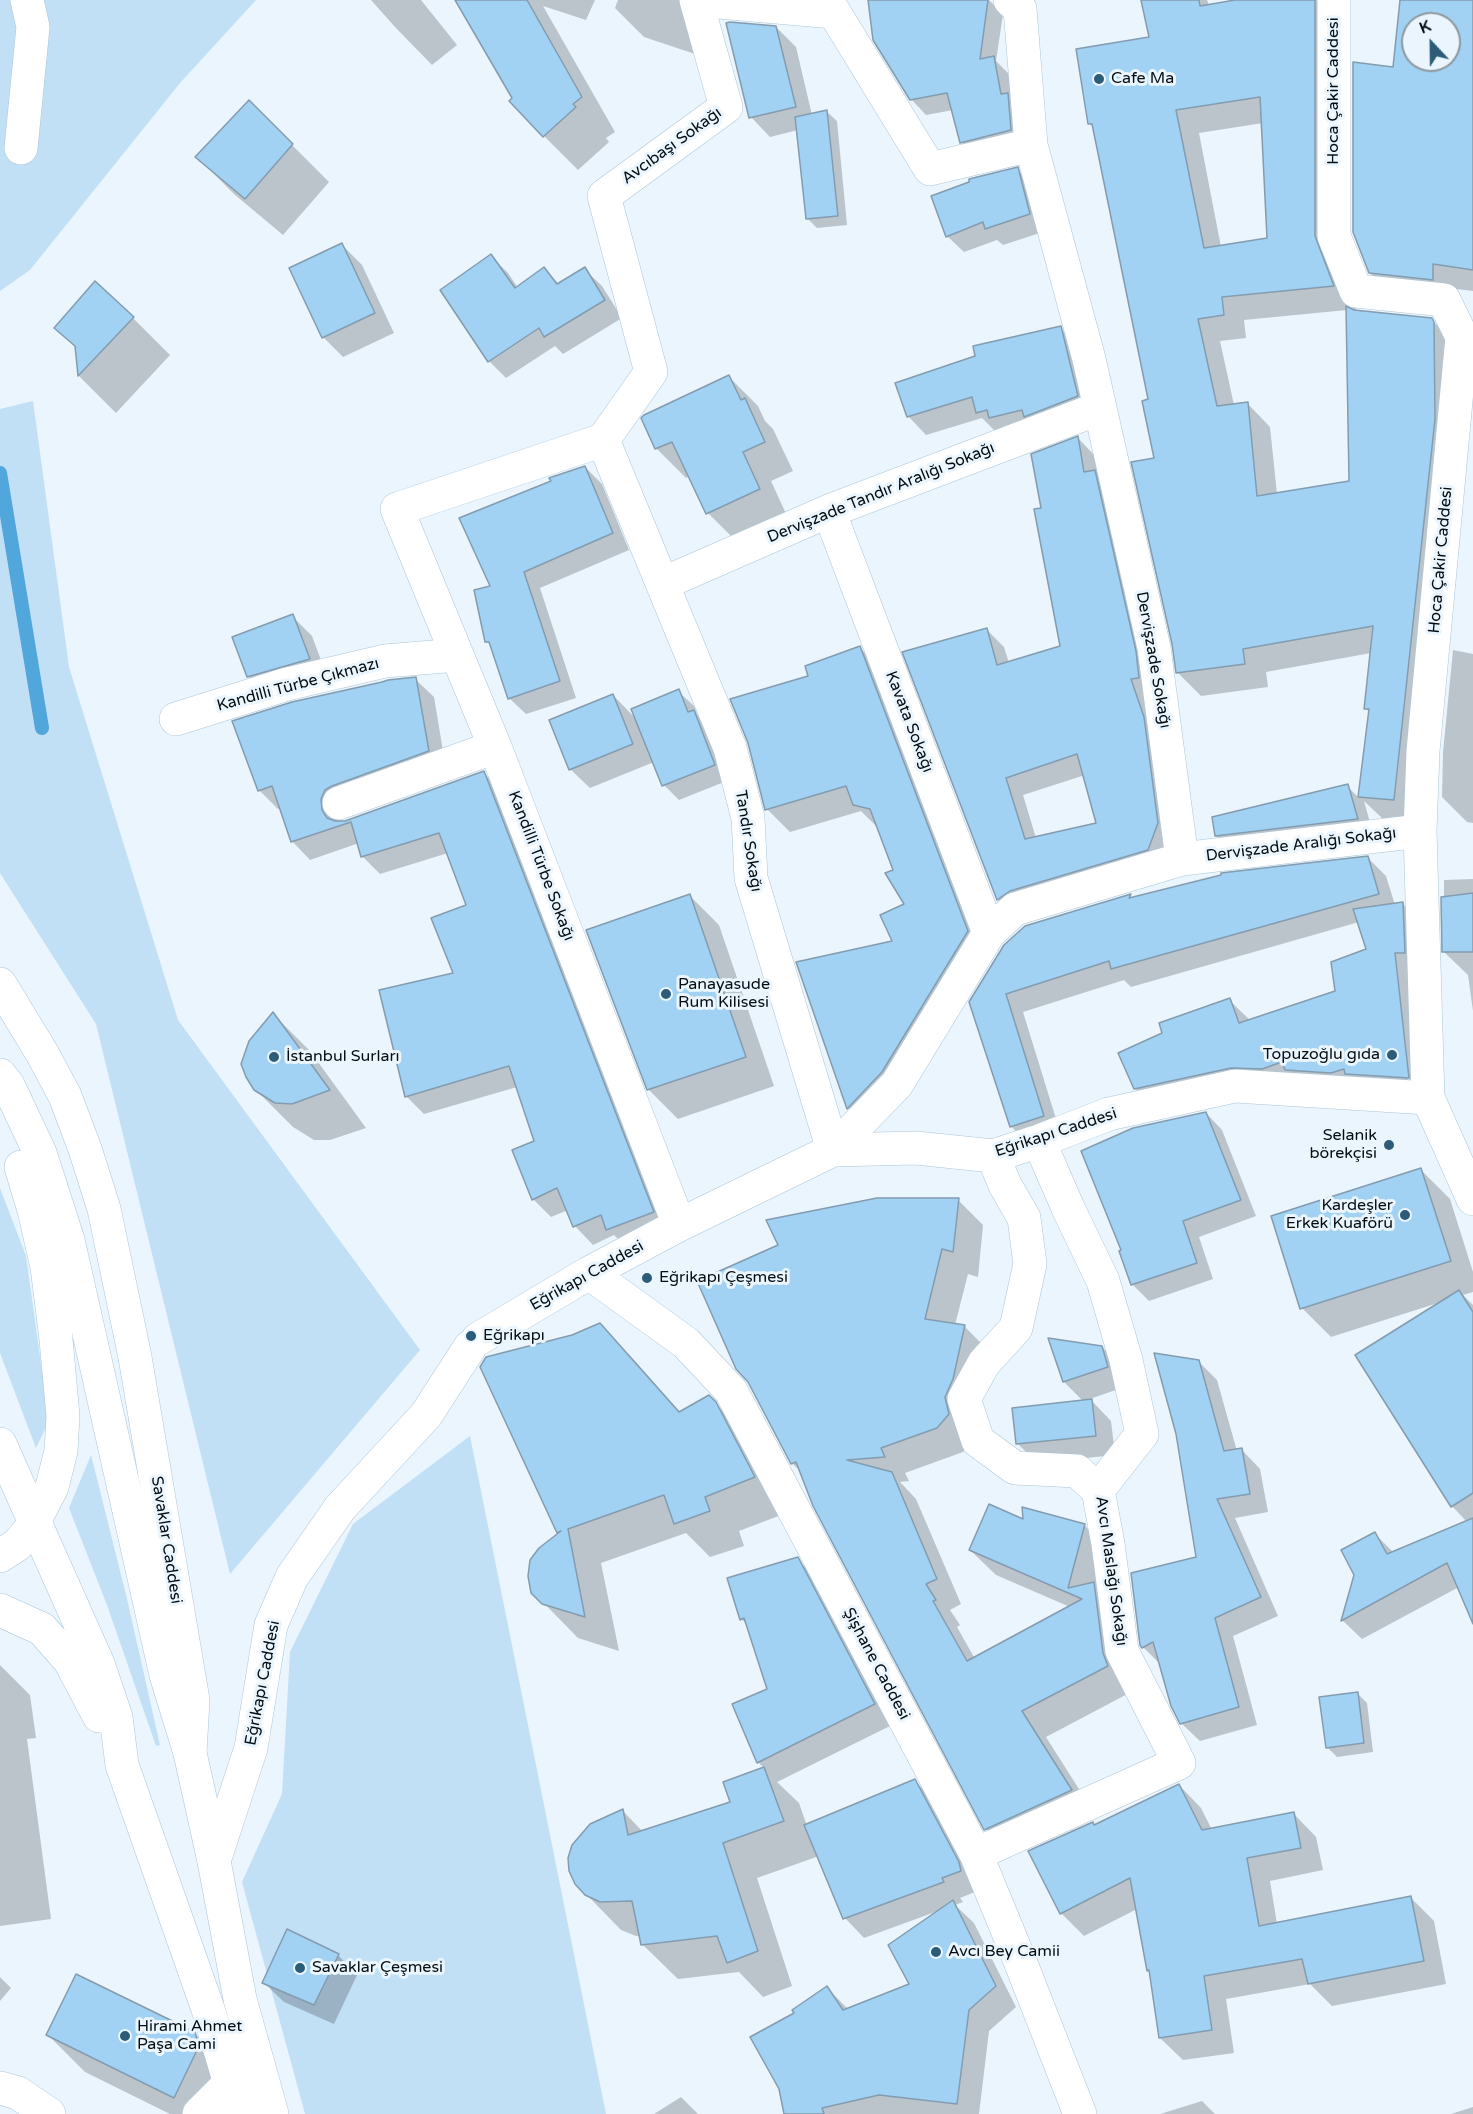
<!DOCTYPE html>
<html>
<head>
<meta charset="utf-8">
<style>
  body { margin:0 }
  #map { position:relative; width:1473px; height:2114px; overflow:hidden; background:#eaf5fd; font-family:"Varela Round",sans-serif }
  canvas { display:block }
  .north { position:absolute; left:1401px; top:12px; width:60px; height:60px; box-sizing:border-box; background:#eaf5fd; border:2px solid #8e989f; border-radius:50%; rotate:338deg; font-size:16px; font-weight:700; line-height:24px; text-align:center; color:#050d13 }
  .north::after { content:''; display:block; margin:auto; width:21px; height:27px; background:#2d5c7a; clip-path:polygon(50% 0,100% 100%,50% 72%,0 100%) }
</style>
</head>
<body>
<div id="map">
<canvas width="1473" height="2114"></canvas>
<div class="north">K</div>
</div>
<script>
const c = document.querySelector('canvas').getContext('2d');
c.lineJoin = 'round';
function paint(path, color) { c.fillStyle = color; c.fill(path, 'evenodd'); }
const poly = rows => new Path2D(rows.map(r => 'M' + r).join(''));
function strokePath(path, color, width, dash) { c.strokeStyle = color; c.lineWidth = width; c.lineCap = dash ? 'butt' : 'round'; c.setLineDash(dash || []); c.stroke(path); }
function label(font, color, halo, rows, align = 'center') {
  c.font = font + ' "Varela Round",sans-serif'; c.lineWidth = 6; c.setLineDash([]); c.textBaseline = 'middle'; c.strokeStyle = halo; c.fillStyle = color; for (const [text, x, y, turn = 0] of rows) {
    c.save(); c.translate(x, y); c.rotate((+turn || 0) * Math.PI / 180); c.textAlign = isNaN(turn) ? turn : align; if (halo) c.strokeText(text, 0, 0); c.fillText(text, 0, 0); c.restore();
  }
}
const green = poly([
  [0,0,256,0,180,83,30,270,0,291],
  [33,401,69,667,178,1020,420,1350,230,1574,96,1024,0,873,0,409],
  [0,1188,26,1256,49,1421,36,1448,0,1353],
  [470,1436,606,2114,305,2114,242,1882,282,1794,290,1652,353,1524],
  [91,1455,127,1599,160,1745,156,1746,107,1605,69,1508]
]);
const shadow = poly([
  [371,0,421,0,457,45,432,65,395,27],
  [457,0,595,0,586,20,543,6,615,132,606,138,609,142,578,170,544,136,514,99],
  [618,0,721,0,701,56,644,37,615,8],
  [876,0,989,0,1003,14,996,61,1008,73,1025,145,976,157,961,142,953,110,926,115,911,99],
  [1143,0,1207,0,1221,37,1243,0,1335,0,1338,260,1357,311,1431,319,1455,343,1425,823,1383,819,1364,801,1374,837,1234,853,1216,836,1347,786,1359,798,1370,713,1365,708,1371,653,1266,672,1268,687,1201,696,1178,673,1150,400,1095,129,1089,123,1151,39],
  [1263,123,1268,239,1221,247,1199,133],
  [1347,310,1350,482,1277,494,1270,427,1247,403,1234,405,1220,341,1246,338,1244,320],
  [1401,0,1473,0,1473,291,1457,289,1458,304,1396,298,1370,273],
  [1413,24,1449,24,1449,60,1413,60],
  [776,27,796,47,812,115,827,112,837,121,847,225,817,228,808,219,798,130,770,137,751,117],
  [249,102,329,182,283,235,234,194,197,157],
  [1017,169,1034,186,1046,231,1003,245,997,240,964,252,947,236],
  [342,245,362,265,394,333,343,357,323,337],
  [491,256,508,273,518,288,544,269,560,285,584,269,602,286,622,318,563,354,555,346,506,378,489,361],
  [133,318,170,355,116,413,79,376,77,349,56,328],
  [1060,328,1079,346,1096,415,995,431,982,418,926,435,908,416],
  [729,377,758,406,765,421,773,429,793,471,771,481,788,518,737,542,708,513,690,476,686,478,657,449,643,419],
  [1078,438,1095,456,1161,736,1165,867,1015,917,998,900,904,653,986,629,1004,647,1009,663,1062,647,1043,509],
  [1085,775,1098,824,1036,838,1023,795],
  [585,467,602,484,629,550,540,588,576,698,526,714,509,698,493,647,487,642,493,587],
  [292,616,312,636,328,679,268,696,248,676],
  [860,648,883,671,991,955,871,1130,848,1108,798,963,894,942,906,905,877,827,861,811,790,832,767,809,810,677],
  [1453,650,1473,654,1473,823,1467,822,1442,797,1443,752],
  [415,679,434,697,446,769,338,818,339,823,346,822,484,773,502,791,671,1230,626,1247,614,1235,593,1245,575,1226,568,1210,551,1217,533,1199,536,1142,517,1087,424,1114,406,1096,455,974,468,906,448,853,380,874,362,856,359,843,310,860,292,841,281,808,278,809,260,791,234,722],
  [678,691,694,706,698,716,709,727,729,780,679,800,664,785,654,762,590,788,570,769,613,695,637,720],
  [1368,858,1386,876,1395,905,1403,904,1427,928,1431,1101,1408,1078,1415,1100,1303,1086,1159,1113,1135,1088,1164,1034,1229,1000,1251,1021,1336,992,1368,950,1359,922,1131,987,1124,980,1023,1012,1061,1135,1029,1145,1011,1126,970,1002,1130,896,1133,899],
  [1473,879,1473,1011,1468,975,1444,952,1444,880],
  [690,896,719,925,774,1086,678,1119,649,1090,588,931],
  [273,1014,310,1051,366,1128,330,1140,314,1140,293,1127,255,1089],
  [1206,1113,1222,1130,1256,1216,1199,1237,1213,1279,1149,1301,1133,1285,1121,1252],
  [1421,1170,1450,1199,1473,1272,1473,1292,1463,1295,1473,1305,1473,1610,1459,1587,1362,1639,1342,1620,1375,1534,1394,1553,1467,1522,1452,1506,1441,1302,1331,1337,1302,1308],
  [958,1200,983,1225,978,1277,968,1274,955,1325,965,1327,990,1352,974,1440,963,1452,905,1473,909,1481,900,1482,916,1499,961,1604,950,1610,960,1625,957,1627,975,1659,1070,1607,996,1575,970,1550,1025,1522,1084,1525,1110,1550,1133,1691,1046,1737,1096,1816,1011,1854,986,1829,801,1472,792,1463],
  [600,1325,634,1360,681,1413,709,1397,750,1438,789,1512,739,1531,744,1546,710,1557,686,1533,601,1563,619,1651,578,1638,533,1592,560,1534,558,1532,572,1336],
  [1102,1347,1122,1367,1127,1386,1090,1399,1111,1421,1115,1455,1037,1463,1017,1443,1084,1402,1064,1382],
  [1198,1361,1217,1380,1237,1451,1242,1450,1260,1469,1268,1512,1235,1518,1278,1616,1233,1636,1257,1725,1200,1741,1181,1723,1162,1666,1143,1647,1198,1558],
  [797,1559,817,1579,894,1724,777,1782,799,1803,807,1826,915,1781,935,1801,980,1890,960,1898,963,1902,955,1905,974,1923,1016,2007,989,2031,979,2114,786,2114,796,2013,827,1988,848,2009,912,1985,938,1911,864,1938,845,1918,819,1856,757,1878,792,1986,763,1997,739,1972,678,1979,642,1944,641,1936,636,1936,621,1930,586,1894,622,1810,643,1832,732,1803,764,1768,758,1762,769,1690,748,1625,741,1619],
  [0,1665,30,1695,36,1738,27,1739,51,1919,0,1926],
  [1357,1693,1367,1703,1373,1752,1337,1757,1327,1747],
  [1179,1785,1201,1808,1212,1830,1294,1814,1316,1837,1323,1870,1270,1881,1277,1924,1411,1898,1434,1921,1446,1984,1332,2006,1310,1984,1226,1999,1234,2053,1183,2060,1160,2038,1150,1972,1148,1970,1137,1909,1084,1936,1061,1913,1095,1827],
  [338,1955,357,1975,334,2024,284,2002,264,1983],
  [0,1977,11,1988,0,2001],
  [194,2033,232,2071,221,2114,170,2114,85,2072,48,2035],
  [681,2097,698,2114,654,2114],
  [1202,2101,1215,2114,1160,2114],
  [1473,2107,1473,2114,1451,2114]
]);
const stream = poly([
  [0,473,42,728]
]);
const building = poly([
  [455,0,527,0,582,97,573,104,576,107,543,137,509,101,512,98,455,0],
  [868,0,988,0,980,59,994,56,1001,94,1008,93,1011,130,960,143,947,93,910,100,873,40,868,0],
  [1141,0,1199,0,1200,6,1235,0,1315,0,1315,236,1334,286,1222,297,1224,315,1198,319,1217,406,1248,402,1257,496,1349,481,1346,306,1354,310,1432,318,1434,322,1435,419,1394,800,1358,797,1369,709,1364,709,1373,626,1243,649,1245,664,1176,673,1172,644,1131,462,1154,458,1142,401,1148,399,1092,124,1088,124,1076,49,1149,37,1141,0],
  [1260,97,1267,238,1204,248,1176,110,1260,97],
  [1400,0,1473,0,1473,270,1433,264,1433,280,1369,273,1353,232,1353,62,1393,67,1400,0],
  [1413,24,1449,24,1449,60,1413,60,1413,24],
  [730,22,776,26,796,107,749,118,726,23,730,22],
  [249,100,293,144,245,199,195,157,249,100],
  [827,110,838,216,806,219,795,117,827,110],
  [1018,167,1030,214,985,229,983,222,946,237,931,196,969,182,969,179,1018,167],
  [342,243,375,313,322,338,289,268,342,243],
  [491,254,515,288,544,267,557,284,585,267,605,300,544,337,539,328,488,362,440,290,491,254],
  [95,281,134,317,78,376,75,346,54,328,95,281],
  [1061,326,1078,396,1024,417,1022,410,989,418,987,410,976,413,972,397,907,417,895,383,975,356,973,346,1061,326],
  [729,375,741,400,745,398,765,442,743,452,760,489,706,514,672,442,655,449,641,418,644,415,729,375],
  [1078,436,1084,472,1095,470,1136,651,1139,678,1131,679,1144,717,1158,823,1148,850,1010,891,997,900,902,652,987,628,997,665,1060,646,1034,509,1041,508,1031,454,1078,436],
  [1077,754,1096,823,1025,839,1006,778,1077,754],
  [585,466,613,533,524,572,560,681,508,699,489,642,485,642,474,590,490,586,459,518,551,481,549,478,585,466],
  [293,614,310,659,247,677,232,637,293,614],
  [860,646,968,931,882,1072,847,1109,796,962,892,941,880,915,904,904,885,873,893,870,870,809,853,805,846,786,765,810,748,743,730,699,808,676,805,666,860,646],
  [416,677,429,751,332,786,325,790,321,799,322,810,327,818,335,821,345,821,484,771,654,1212,606,1230,601,1215,573,1227,557,1188,532,1200,512,1150,534,1141,509,1066,405,1097,379,990,453,973,431,918,466,905,439,833,361,857,351,822,291,842,272,786,258,791,232,721,292,702,382,682,388,680,416,677],
  [679,689,688,712,694,710,715,765,662,786,631,709,679,689],
  [613,694,633,744,569,770,549,720,613,694],
  [1348,784,1358,819,1215,836,1212,817,1348,784],
  [1368,856,1379,894,1111,969,1109,961,1006,994,1044,1116,1010,1127,969,1002,1004,945,1025,926,1131,894,1129,898,1221,875,1221,873,1368,856],
  [1473,893,1473,952,1442,952,1441,897,1473,893],
  [690,894,746,1057,647,1090,586,930,690,894],
  [1403,902,1405,953,1395,953,1409,1078,1345,1074,1344,1069,1331,1073,1285,1070,1282,1062,1262,1069,1231,1068,1134,1089,1118,1053,1162,1033,1159,1023,1230,998,1239,1023,1335,991,1331,962,1366,949,1353,909,1403,902],
  [273,1012,330,1090,292,1104,275,1103,254,1090,246,1077,241,1064,249,1041,273,1012],
  [1206,1112,1241,1200,1183,1221,1197,1263,1131,1285,1119,1251,1121,1250,1081,1151,1133,1128,1206,1112],
  [1421,1168,1451,1261,1300,1309,1271,1216,1421,1168],
  [877,1198,959,1198,953,1252,942,1249,925,1319,965,1325,953,1379,945,1397,949,1414,937,1428,881,1448,885,1457,847,1460,892,1472,937,1579,926,1584,936,1600,933,1601,967,1661,1082,1599,969,1550,989,1504,1023,1519,1022,1507,1085,1524,1068,1588,1094,1582,1103,1653,1108,1666,1022,1711,1072,1790,984,1830,813,1506,796,1462,791,1464,748,1382,736,1369,697,1281,778,1245,766,1220,877,1198],
  [1459,1290,1473,1312,1473,1493,1451,1507,1355,1355,1459,1290],
  [600,1323,679,1412,709,1395,716,1402,755,1477,705,1497,710,1511,674,1524,664,1495,568,1529,585,1617,542,1604,531,1593,528,1576,530,1560,539,1548,561,1531,557,1533,480,1367,486,1357,572,1335,600,1323],
  [1048,1338,1102,1346,1108,1367,1063,1382,1048,1338],
  [1154,1353,1199,1360,1224,1451,1242,1448,1250,1494,1217,1499,1261,1597,1215,1618,1239,1707,1180,1724,1171,1706,1153,1642,1142,1648,1140,1645,1131,1573,1196,1557,1176,1434,1154,1353],
  [1092,1399,1096,1436,1016,1444,1012,1408,1092,1399],
  [1473,1518,1473,1624,1447,1563,1341,1621,1354,1575,1341,1550,1375,1532,1387,1554,1473,1518],
  [798,1557,875,1704,757,1763,732,1704,767,1689,744,1618,740,1620,727,1578,798,1557],
  [1358,1692,1364,1743,1326,1748,1319,1697,1358,1692],
  [764,1767,784,1821,723,1843,758,1951,727,1963,717,1936,641,1945,632,1901,600,1902,585,1895,575,1884,569,1871,568,1858,572,1845,590,1824,623,1809,628,1835,730,1802,723,1782,764,1767],
  [915,1779,959,1862,961,1871,942,1878,944,1882,843,1919,804,1825,915,1779],
  [1179,1784,1202,1830,1294,1812,1301,1848,1247,1858,1259,1926,1411,1896,1424,1961,1308,1984,1302,1959,1204,1976,1212,2030,1159,2038,1149,1970,1147,1971,1130,1878,1060,1914,1028,1851,1093,1822,1094,1825,1179,1784],
  [953,1900,996,1986,969,2010,957,2104,879,2095,822,2108,824,2114,784,2114,779,2089,750,2037,794,2013,792,2010,827,1986,843,2010,909,1984,888,1945,953,1900],
  [287,1929,339,1954,314,2005,262,1983,287,1929],
  [76,1974,195,2032,199,2046,174,2098,46,2035,76,1974]
]);
const minor = poly([
  [1010,0,1020,9,1031,145,1089,359,1154,648,1182,859],
  [1334,0,1334,236,1356,291,1444,300,1462,337,1423,751,1420,831,1428,1098,1473,1199],
  [21,148,33,27,27,0],
  [603,440,730,748,748,818,751,878,833,1150],
  [829,511,989,933],
  [664,583,829,511,1100,408],
  [176,719,287,684,385,661,457,655],
  [339,803,495,747],
  [833,1150,897,1084,989,933,1015,909,1182,859,1420,831],
  [993,1156,1005,1185,1024,1218,1030,1264,1016,1328,984,1363,964,1399,978,1441,1015,1468,1077,1471,1098,1490],
  [679,1225,495,747,397,509,603,440,651,372,604,196,726,107,696,0,834,12,930,169,1031,145],
  [589,1273,686,1343,731,1391,976,1854,1018,1956,1080,2114],
  [478,1339,589,1273,679,1225,833,1150,916,1148,993,1156,1039,1141,1109,1114,1235,1086,1428,1098],
  [976,1854,1179,1763,1122,1651,1108,1544,1098,1490,1142,1434,1126,1360,1103,1281,1068,1208,1039,1141],
  [214,1861,251,1748,271,1625,292,1577,340,1508,426,1415,470,1347],
  [0,2088,18,2093,49,2114]
]);
const major = poly([
  [0,984,42,1053,65,1096,85,1149,104,1209,135,1357,193,1700,190,1753,214,1861,240,1999,272,2114],
  [0,1444,98,1664,116,1717,122,1765,208,2009,239,2114],
  [0,1610,42,1629,70,1661,99,1716],
  [199,2114,230,2083]
]);
const highway = poly([
  [0,1075,8,1085,40,1153,68,1240,166,1675,190,1753],
  [0,1556,17,1545,29,1531,52,1487,61,1451,63,1416,56,1339,47,1267,34,1210,21,1167]
]);
const markers = [
  [1099,79,6,"#2d5c7a"],
  [666,994,6,"#2d5c7a"],
  [1392,1055,6,"#2d5c7a"],
  [274,1057,6,"#2d5c7a"],
  [1389,1145,6,"#2d5c7a"],
  [1405,1215,6,"#2d5c7a"],
  [647,1278,6,"#2d5c7a"],
  [471,1336,6,"#2d5c7a"],
  [936,1952,6,"#2d5c7a"],
  [300,1968,6,"#2d5c7a"],
  [125,2036,6,"#2d5c7a"]
];
const poiNames = [
  ["Cafe Ma",1111,79],
  ["Panayasude",678,985],
  ["Rum Kilisesi",678,1003],
  ["Topuzoğlu gıda",1380,1055,"right"],
  ["İstanbul Surları",286,1057],
  ["Selanik",1377,1136,"right"],
  ["börekçisi",1377,1154,"right"],
  ["Kardeşler",1393,1206,"right"],
  ["Erkek Kuaförü",1393,1224,"right"],
  ["Eğrikapı Çeşmesi",659,1278],
  ["Eğrikapı",483,1336],
  ["Avcı Bey Camii",948,1952],
  ["Savaklar Çeşmesi",312,1968],
  ["Hirami Ahmet",137,2027],
  ["Paşa Cami",137,2045]
];
const streetNames = [
  ["Hoca Çakir Caddesi",1334,91,-90],
  ["Avcıbaşı Sokağı",672,146,-36],
  ["Dervişzade Tandır Aralığı Sokağı",881,493,-22],
  ["Hoca Çakir Caddesi",1441,560,-85],
  ["Dervişzade Sokağı",1153,660,80],
  ["Kandilli Türbe Çıkmazı",298,685,-15],
  ["Kavata Sokağı",909,722,69],
  ["Tandır Sokağı",748,841,81],
  ["Dervişzade Aralığı Sokağı",1301,845,-7],
  ["Kandilli Türbe Sokağı",541,866,69],
  ["Eğrikapı Caddesi",1056,1133,-18],
  ["Eğrikapı Caddesi",587,1276,-29],
  ["Savaklar Caddesi",166,1540,81],
  ["Avcı Maslağı Sokağı",1111,1571,82],
  ["Şişhane Caddesi",876,1664,62],
  ["Eğrikapı Caddesi",263,1683,-79]
];
paint(green, '#c1dff5');
paint(shadow, '#0003');
strokePath(stream, '#51a6dc', 14);
paint(building, '#a1d1f3');
strokePath(building, '#839caf', 1.5);
strokePath(minor, '#abc6d9', 34);
strokePath(major, '#abc6d9', 34);
strokePath(highway, '#abc6d9', 34);
strokePath(minor, '#fff', 33);
strokePath(major, '#fff', 33);
strokePath(highway, '#fff', 33);
for (const [x, y, r, color] of markers) { const dot = new Path2D(); dot.arc(x, y, r, 0, 2 * Math.PI); c.fillStyle = color; c.fill(dot); strokePath(dot, '#eaf5fd', 2); }
label('16px', '#050d13', '#eaf5fd', poiNames, 'left');
label('16px', '#050d13', '#eaf5fd', streetNames);
</script>
</body>
</html>
